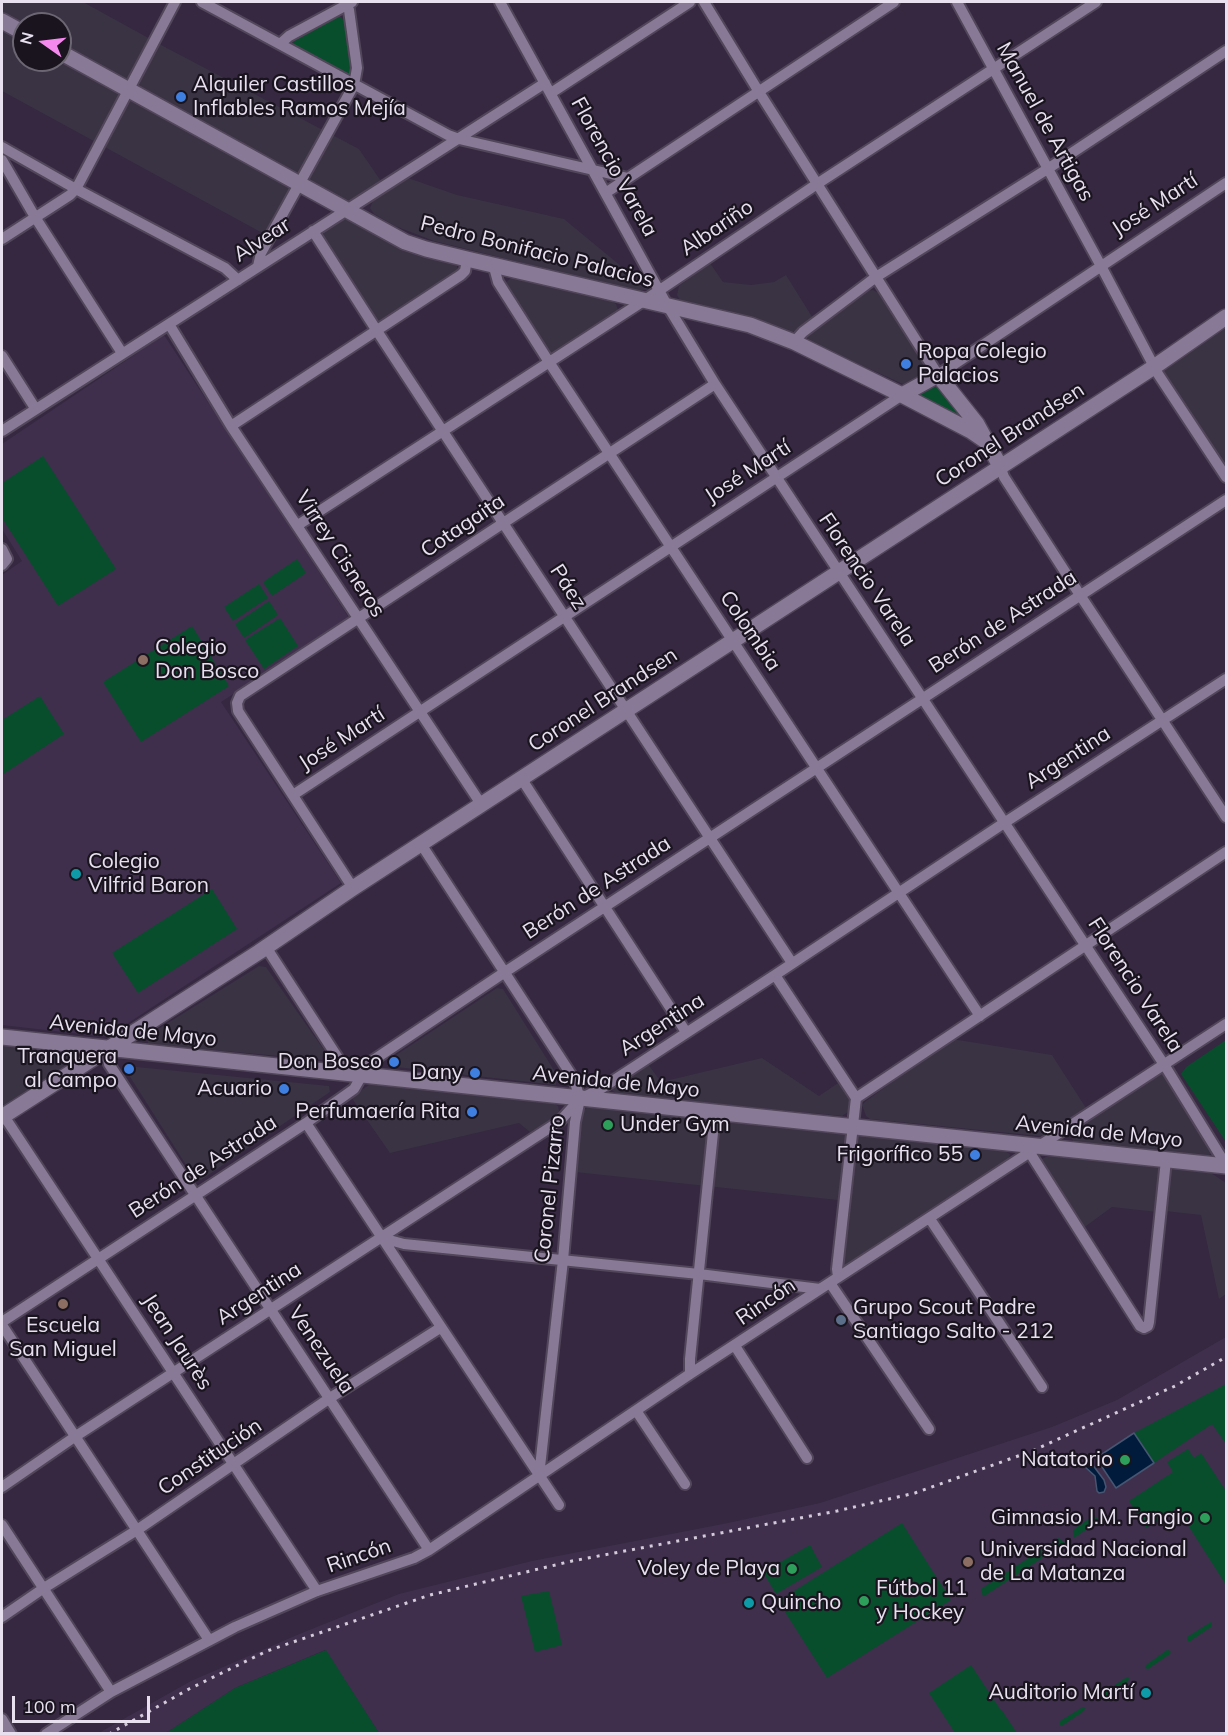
<!DOCTYPE html>
<html>
<head>
<meta charset="utf-8">
<style>
  body { margin:0 }
  #map { position:relative; width:1228px; height:1735px; overflow:hidden; background:#352840; font-family:Mulish,sans-serif }
  canvas { display:block }
  .frame { position:absolute; inset:0; border:3px solid #e8e0ef; pointer-events:none }
  .north { position:absolute; left:12px; top:12px; width:60px; height:60px; box-sizing:border-box; background:#1a141f; border:2px solid #6c6672; border-radius:50%; rotate:284deg; font-size:16px; font-weight:700; line-height:24px; text-align:center; color:#e8e0ef }
  .north::after { content:''; display:block; margin:auto; width:21px; height:27px; background:#f689ee; clip-path:polygon(50% 0,100% 100%,50% 72%,0 100%) }
  .scale { position:absolute; left:12px; top:1696px; width:138px; height:27px; box-sizing:border-box; border:3px solid #e8e0ef; border-top:0; padding-left:8px; font-size:18px; line-height:21px; white-space:nowrap; color:#e8e0ef; -webkit-text-stroke:4px #1a141f; paint-order:stroke }
</style>
</head>
<body>
<div id="map">
<canvas width="1228" height="1735"></canvas>
<div class="frame"></div>
<div class="north">N</div>
<div class="scale">100 m</div>
</div>
<script>
const c = document.querySelector('canvas').getContext('2d');
c.lineJoin = 'round';
function paint(path, color) { c.fillStyle = color; c.fill(path, 'evenodd'); }
const poly = rows => new Path2D(rows.map(r => 'M' + r).join(''));
function strokePath(path, color, width, dash) { c.strokeStyle = color; c.lineWidth = width; c.lineCap = dash ? 'butt' : 'round'; c.setLineDash(dash || []); c.stroke(path); }
function label(font, color, halo, rows, align = 'center') {
  c.font = font + ' Mulish,sans-serif'; c.lineWidth = 4.5; c.setLineDash([]); c.textBaseline = 'middle'; c.strokeStyle = halo; c.fillStyle = color; for (const [text, x, y, turn = 0] of rows) {
    c.save(); c.translate(x, y); c.rotate((+turn || 0) * Math.PI / 180); c.textAlign = isNaN(turn) ? turn : align; if (halo) c.strokeText(text, 0, 0); c.fillText(text, 0, 0); c.restore();
  }
}
const commercial = poly([
  [2,2,83,2,163,46,359,149,383,184,351,202,60,46,60,24,24,24,24,27,2,15],
  [2,29,24,41,24,60,59,60,290,186,289,193,266,235,2,91],
  [408,178,457,195,564,219,650,290,632,290,434,241,395,226,374,214,370,208,374,198],
  [349,219,453,262,457,265,458,275,382,324,377,323,323,239,324,232,343,220],
  [710,263,723,282,751,285,774,282,786,275,814,320,789,334,681,302,677,295,679,286],
  [511,278,516,278,610,300,616,304,618,310,616,315,555,354,551,353,504,284],
  [873,290,878,293,924,363,927,372,905,385,808,341,808,333,864,291],
  [1226,324,1226,471,1163,372,1165,366],
  [259,966,266,967,324,1050,322,1060,148,1044,147,1036],
  [497,988,503,989,557,1075,556,1085,387,1066,387,1061],
  [952,1039,1052,1055,1086,1108,1047,1135,1039,1136,870,1119,866,1116,862,1105,866,1101],
  [2,1045,77,1053,81,1057,80,1060,5,1107,2,1102],
  [762,1058,819,1096,841,1081,850,1096,848,1112,842,1116,617,1094,612,1090,615,1085,648,1064,661,1082],
  [127,1066,329,1086,330,1092,201,1180,195,1179,125,1069],
  [1162,1073,1166,1075,1212,1148,1212,1153,1208,1156,1074,1142,1072,1139,1073,1130,1157,1074],
  [376,1084,552,1102,558,1106,559,1111,557,1118,530,1132,519,1123,390,1153,351,1097,369,1085],
  [590,1106,1001,1149,1010,1154,1009,1160,848,1272,840,1268,847,1201,575,1172,582,1114,584,1110],
  [1051,1156,1154,1165,1158,1167,1159,1174,1157,1212,1112,1207,1082,1229,1041,1166,1042,1159,1046,1157],
  [1175,1168,1211,1173,1226,1183,1226,1294,1219,1299,1201,1215,1165,1211,1169,1172]
]);
const built = poly([
  [164,335,349,618,221,702,341,883,107,1037,2,1025,2,575,22,561,2,529,2,444],
  [1226,1337,1226,1733,379,1733,325,1650,235,1688,166,1733,97,1734,191,1681,297,1635,399,1594,532,1561,728,1523,820,1503,1052,1427,1117,1400]
]);
const green = poly([
  [337,17,341,17,344,21,353,72,350,74,292,45,293,42],
  [933,384,941,384,964,413,962,420,915,396],
  [43,456,116,569,58,606,2,518,2,483],
  [297,559,306,573,272,596,263,582],
  [259,584,268,598,233,621,224,607],
  [269,601,278,615,244,638,235,624],
  [280,618,298,646,264,669,245,640],
  [192,626,229,686,141,742,103,682],
  [40,696,64,734,2,775,2,720],
  [212,889,237,929,138,993,112,953],
  [1226,1040,1226,1142,1181,1074,1186,1067],
  [1226,1384,1226,1444,1212,1424,1154,1463,1134,1433],
  [1188,1449,1194,1458,1201,1453,1226,1491,1226,1585,1177,1508,1146,1528,1129,1501,1173,1472,1167,1462],
  [1094,1515,1099,1521,1074,1538,1073,1530],
  [902,1523,951,1600,827,1678,778,1601],
  [1059,1538,1065,1543,983,1597,981,1589],
  [810,1545,822,1567,776,1594,763,1572],
  [549,1591,562,1645,535,1652,521,1596],
  [1211,1622,1212,1623,1211,1627,1189,1642,1187,1640,1187,1637],
  [326,1650,379,1733,166,1733,235,1688],
  [1167,1650,1171,1651,1170,1654,1148,1669,1145,1668,1146,1665],
  [971,1665,1000,1709,1001,1709,1017,1733,955,1733,929,1693],
  [1127,1677,1129,1678,1128,1682,1106,1697,1104,1695,1104,1692],
  [1083,1707,1085,1708,1084,1711,1062,1726,1060,1725,1060,1721]
]);
const water = poly([
  [1134,1433,1154,1463,1116,1488,1096,1458,1134,1433],
  [1087,1462,1092,1464,1104,1480,1106,1487,1104,1492,1099,1493,1097,1491,1095,1476,1084,1466,1087,1462]
]);
const street = poly([
  [202,2,448,135,459,139,628,178],
  [500,2,667,305,715,384,1165,1066,1226,1165],
  [704,2,759,92,938,375,1226,183],
  [957,2,1101,266,1158,374,1226,477],
  [280,44,289,36,352,2],
  [551,93,690,2],
  [2,147,76,189,225,268,238,280],
  [2,160,35,217,122,353],
  [607,192,894,2],
  [313,231,377,331,792,963],
  [2,239,70,195,76,189,175,2],
  [258,266,261,253,354,85,357,68,349,10,345,2],
  [497,266,495,271,498,282,549,362,980,1016],
  [169,324,231,426,481,804],
  [794,342,803,332,876,277,1049,168,1226,51],
  [2,356,35,408],
  [231,426,461,275,465,271,467,259],
  [2,431,545,83],
  [1000,466,1004,477,1080,595,1226,817],
  [298,525,645,300,817,184,1096,2],
  [2,549,7,559,2,565],
  [521,778,686,1032],
  [293,795,902,395],
  [421,844,574,1079,580,1099,575,1122,563,1260,539,1476],
  [353,888,238,711,237,703,240,696,715,384],
  [266,947,338,1058,344,1074],
  [775,975,856,1098,837,1269,838,1277],
  [106,1049,109,1064,429,1550],
  [856,1098,1226,852],
  [4,1116,317,1591],
  [306,1123,559,1505],
  [1030,1153,1140,1326,1144,1328,1148,1326,1149,1322,1166,1160],
  [930,1219,1042,1387],
  [382,1238,404,1244,699,1274,820,1289],
  [830,1283,929,1429],
  [2,1322,306,1123,354,1089,369,1063,505,972,1226,500],
  [2,1325,209,1640],
  [735,1346,807,1458],
  [690,1374,690,1359,715,1113],
  [637,1412,685,1484],
  [2,1487,76,1436,560,1121,580,1099,602,1088,775,975,1004,823,1226,679],
  [2,1525,111,1692],
  [2,1617,44,1588,137,1530,330,1398,440,1328],
  [2,1719,11,1734],
  [46,1734,111,1692,235,1627,317,1591,414,1558,429,1550,690,1374,1226,1024]
]);
const secondary = poly([
  [2,21,24,33],
  [60,52,405,242,426,249,467,259,750,325,794,342,902,395,971,431,987,442],
  [902,395,938,375,977,424,1000,466],
  [2,1037,1226,1166],
  [2,1117,259,952,353,888,1154,367,1226,317]
]);
const rail = poly([
  [109,1734,189,1689,267,1651,430,1595,572,1561,837,1511,915,1493,1032,1451,1175,1386,1226,1357]
]);
const markers = [
  [181,97,6,"#3f7fe0"],
  [906,364,6,"#3f7fe0"],
  [143,660,6,"#8d6e63"],
  [76,874,6,"#0f9aa8"],
  [394,1062,6,"#3f7fe0"],
  [129,1069,6,"#3f7fe0"],
  [475,1073,6,"#3f7fe0"],
  [284,1089,6,"#3f7fe0"],
  [472,1112,6,"#3f7fe0"],
  [608,1125,6,"#2e9e5b"],
  [975,1155,6,"#3f7fe0"],
  [63,1304,6,"#8d6e63"],
  [841,1320,6,"#5c6f8a"],
  [1125,1460,6,"#2e9e5b"],
  [1205,1518,6,"#2e9e5b"],
  [968,1562,6,"#8d6e63"],
  [792,1569,6,"#2e9e5b"],
  [864,1601,6,"#2e9e5b"],
  [749,1603,6,"#0f9aa8"],
  [1146,1693,6,"#0f9aa8"]
];
const poiNames = [
  ["Alquiler Castillos",193,85,"left"],
  ["Inflables Ramos Mejía",193,109,"left"],
  ["Ropa Colegio",918,352,"left"],
  ["Palacios",918,376,"left"],
  ["Colegio",155,648,"left"],
  ["Don Bosco",155,672,"left"],
  ["Colegio",88,862,"left"],
  ["Vilfrid Baron",88,886,"left"],
  ["Tranquera",117,1057],
  ["al Campo",117,1081],
  ["Don Bosco",382,1062],
  ["Dany",463,1073],
  ["Acuario",272,1089],
  ["Perfumaería Rita",460,1112],
  ["Under Gym",620,1125,"left"],
  ["Frigorífico 55",963,1155],
  ["Grupo Scout Padre",853,1308,"left"],
  ["Santiago Salto - 212",853,1332,"left"],
  ["Escuela",63,1326,"center"],
  ["San Miguel",63,1350,"center"],
  ["Natatorio",1113,1460],
  ["Gimnasio J.M. Fangio",1193,1518],
  ["Universidad Nacional",980,1550,"left"],
  ["de La Matanza",980,1574,"left"],
  ["Voley de Playa",780,1569],
  ["Fútbol 11",876,1589,"left"],
  ["y Hockey",876,1613,"left"],
  ["Quincho",761,1603,"left"],
  ["Auditorio Martí",1134,1693]
];
const streetNames = [
  ["Manuel de Artigas",1045,122,61],
  ["Florencio Varela",614,167,61],
  ["José Martí",1155,205,-33],
  ["Albariño",717,228,-34],
  ["Alvear",262,240,-33],
  ["Pedro Bonifacio Palacios",537,252,14],
  ["Coronel Brandsen",1010,435,-33],
  ["José Martí",748,472,-33],
  ["Cotagaita",463,526,-34],
  ["Virrey Cisneros",340,554,57],
  ["Florencio Varela",867,580,56],
  ["Páez",568,587,57],
  ["Berón de Astrada",1003,622,-33],
  ["Colombia",750,631,56],
  ["Coronel Brandsen",603,700,-33],
  ["José Martí",342,739,-33],
  ["Argentina",1068,758,-33],
  ["Berón de Astrada",597,888,-33],
  ["Florencio Varela",1135,985,57],
  ["Argentina",662,1025,-33],
  ["Avenida de Mayo",133,1031,6],
  ["Avenida de Mayo",616,1082,6],
  ["Avenida de Mayo",1099,1132,6],
  ["Berón de Astrada",203,1167,-33],
  ["Coronel Pizarro",550,1189,-84],
  ["Argentina",259,1294,-33],
  ["Rincón",766,1302,-34],
  ["Jean Jaurès",177,1342,57],
  ["Venezuela",321,1350,56],
  ["Constitución",210,1457,-34],
  ["Rincón",359,1556,-19]
];
paint(commercial, '#393344');
paint(built, '#3f2f4d');
paint(green, '#084e2d');
paint(water, '#011b3c');
strokePath(water, '#465672', 1.5);
strokePath(street, '#52465a', 14);
strokePath(secondary, '#52465a', 18);
strokePath(street, '#887a96', 10);
strokePath(secondary, '#887a96', 15);
strokePath(rail, '#d3cada', 3, [3, 6]);
for (const [x, y, r, color] of markers) { const dot = new Path2D(); dot.arc(x, y, r, 0, 2 * Math.PI); c.fillStyle = color; c.fill(dot); strokePath(dot, '#1a141f', 2); }
label('21px', '#e8e0ef', '#1a141f', poiNames, 'right');
label('21px', '#e8e0ef', '#1a141f', streetNames);
</script>
</body>
</html>
